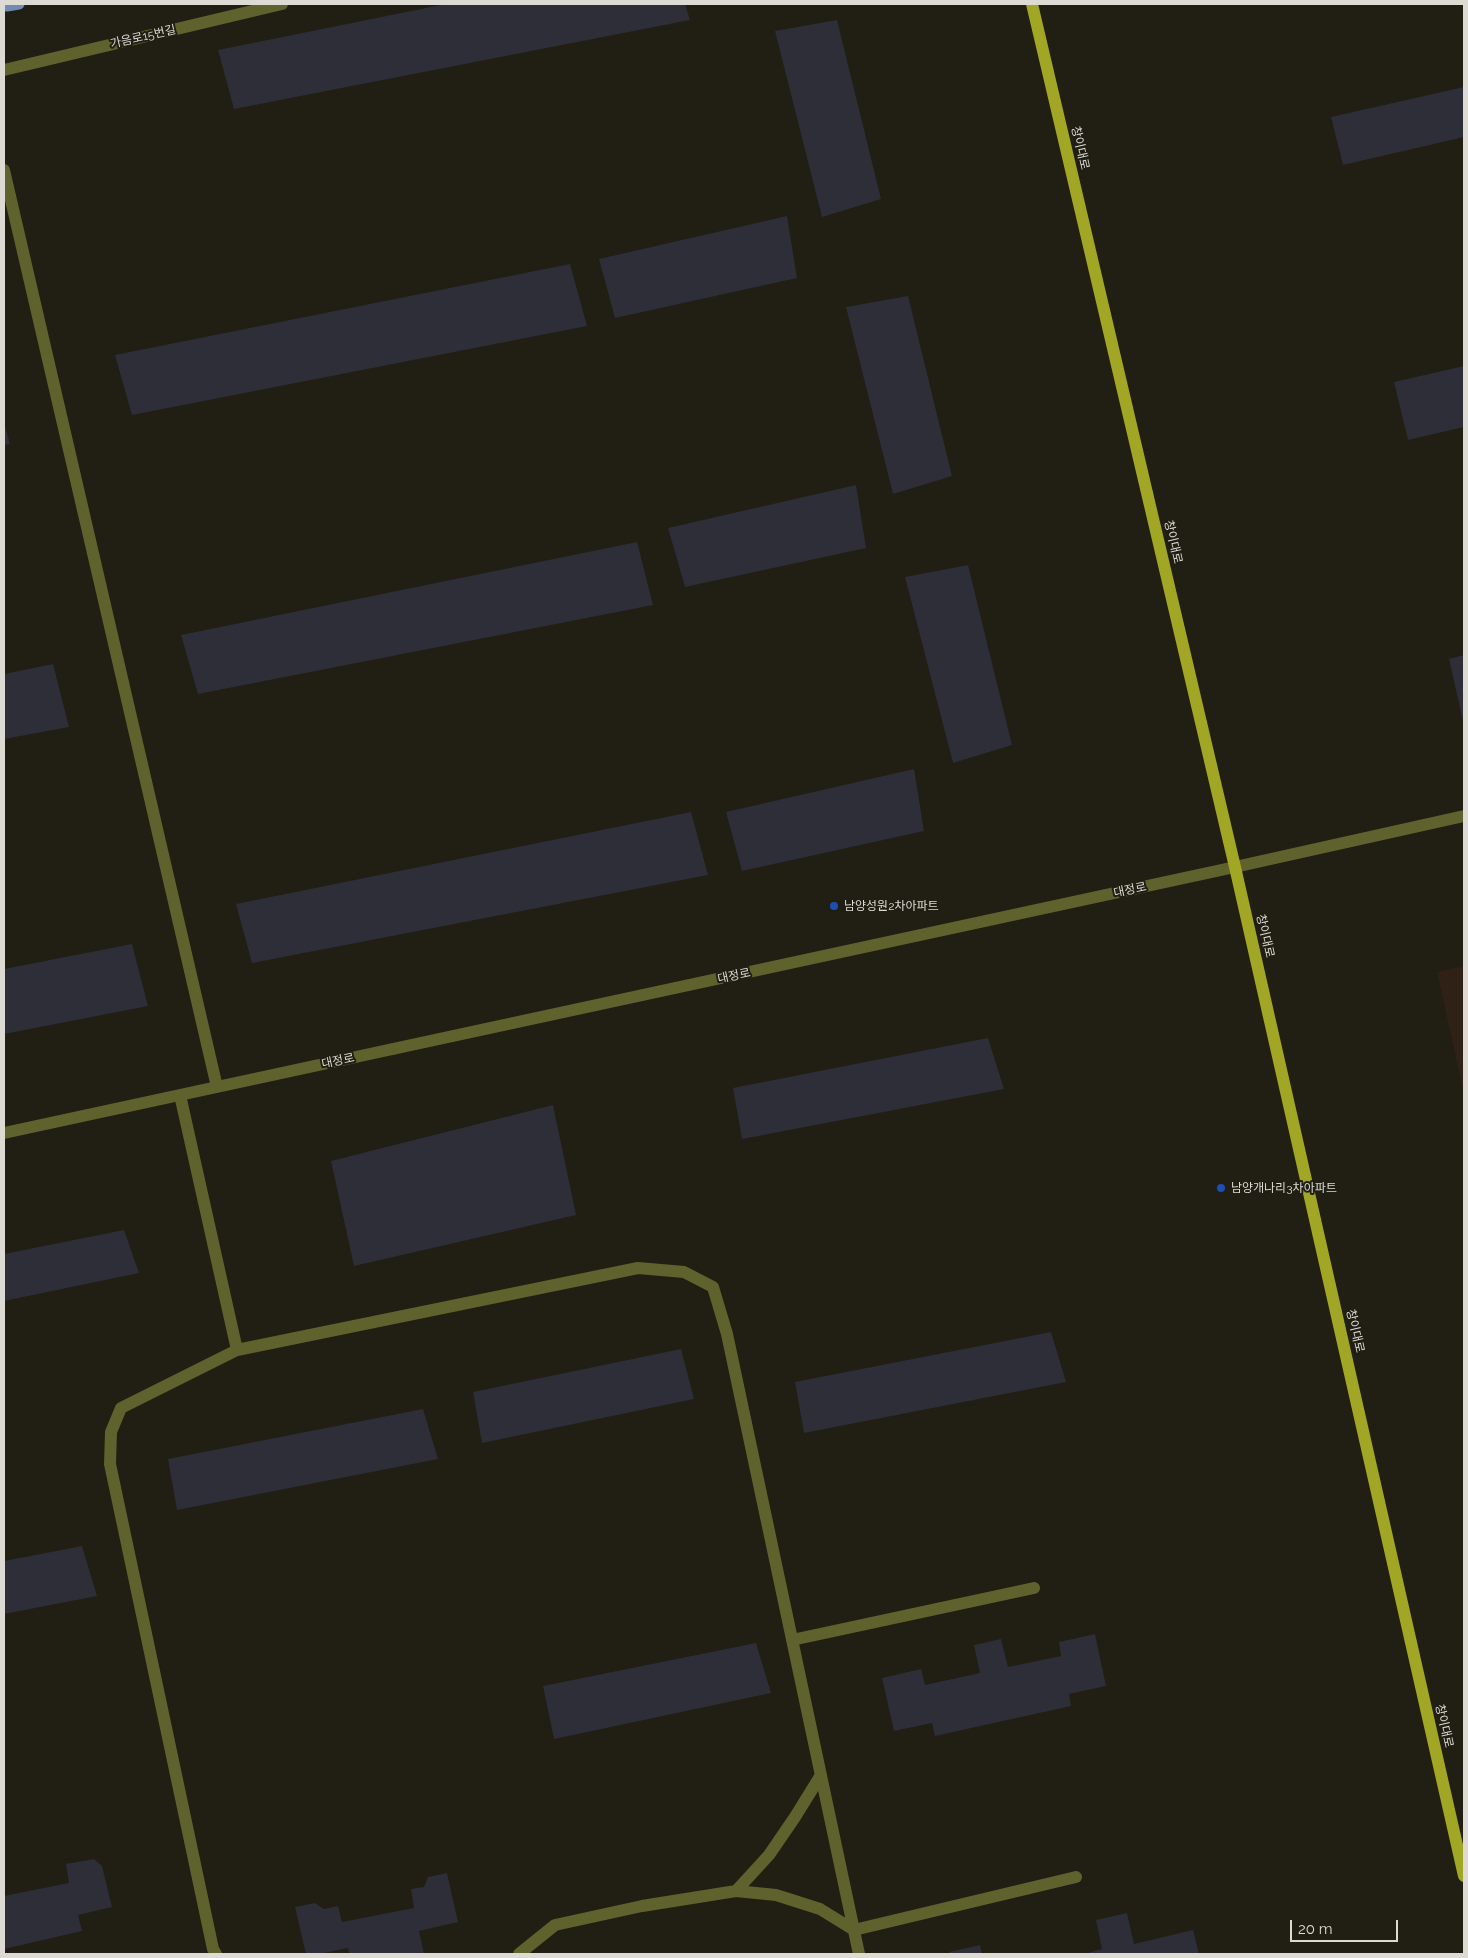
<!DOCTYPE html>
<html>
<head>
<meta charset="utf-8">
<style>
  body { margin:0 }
  #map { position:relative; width:1468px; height:1958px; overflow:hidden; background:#211e13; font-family:Raleway,sans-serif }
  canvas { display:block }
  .frame { position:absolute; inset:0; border:5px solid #dcdad3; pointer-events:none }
  .scale { position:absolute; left:1290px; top:1920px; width:108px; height:22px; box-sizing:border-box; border:2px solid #dcdad3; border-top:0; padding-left:6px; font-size:15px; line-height:18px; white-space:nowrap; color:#dcdad3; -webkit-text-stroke:4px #211e13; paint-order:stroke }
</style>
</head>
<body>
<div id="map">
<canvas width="1468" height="1958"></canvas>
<div class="frame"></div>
<div class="scale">20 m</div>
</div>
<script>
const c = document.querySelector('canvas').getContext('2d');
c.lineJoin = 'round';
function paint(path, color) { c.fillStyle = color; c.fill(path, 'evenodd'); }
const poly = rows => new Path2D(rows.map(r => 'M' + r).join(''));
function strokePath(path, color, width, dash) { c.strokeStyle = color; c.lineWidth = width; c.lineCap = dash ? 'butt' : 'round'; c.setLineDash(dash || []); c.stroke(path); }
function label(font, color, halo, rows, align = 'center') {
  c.font = font + ' Raleway,"Noto Sans KR",sans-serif'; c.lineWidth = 4; c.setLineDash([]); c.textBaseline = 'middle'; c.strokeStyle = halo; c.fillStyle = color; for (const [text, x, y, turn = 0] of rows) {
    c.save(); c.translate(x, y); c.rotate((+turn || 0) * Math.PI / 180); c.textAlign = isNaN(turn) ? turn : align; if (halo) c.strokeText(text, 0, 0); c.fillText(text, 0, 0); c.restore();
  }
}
const education = poly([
  [1464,966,1464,1094,1437,972]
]);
const stream = poly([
  [7,6,19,4]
]);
const building = poly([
  [446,4,685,4,690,20,234,109,218,50],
  [837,20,881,199,822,217,775,31],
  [1464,87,1464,137,1343,165,1331,117],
  [787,216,797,278,615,318,599,259],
  [570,264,587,326,132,415,115,355],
  [908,296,952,476,893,494,846,307],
  [1464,366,1464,427,1408,440,1394,382],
  [4,423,10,444,4,445],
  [856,485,866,548,685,587,668,528],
  [637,542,653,605,198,694,181,635],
  [968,565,1012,745,953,763,905,577],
  [1464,655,1464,721,1463,721,1449,659],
  [53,664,69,727,4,739,4,674],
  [914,769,924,831,742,871,726,812],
  [691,812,708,875,252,963,236,904],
  [132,944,148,1006,4,1034,4,969],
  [988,1038,1004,1089,742,1139,733,1088],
  [553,1105,576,1215,354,1266,331,1161],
  [124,1230,139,1273,4,1301,4,1254],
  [1051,1332,1066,1382,804,1433,795,1382],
  [681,1349,694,1399,482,1443,473,1392],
  [423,1409,438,1459,177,1510,168,1459],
  [82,1546,97,1596,4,1614,4,1561],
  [1095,1634,1106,1686,1069,1694,1071,1706,935,1736,932,1723,894,1731,882,1678,921,1669,925,1685,980,1673,974,1645,1001,1639,1008,1667,1061,1656,1059,1642],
  [756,1643,771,1693,554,1739,543,1686],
  [94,1859,102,1866,112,1907,78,1915,82,1931,4,1949,4,1896,69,1883,66,1864],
  [447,1873,458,1922,419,1931,424,1954,349,1954,348,1948,319,1954,306,1954,295,1907,315,1903,324,1909,338,1906,342,1922,414,1908,411,1889,424,1887,428,1877],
  [1127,1913,1134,1944,1193,1930,1199,1954,1084,1954,1102,1949,1096,1920],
  [980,1945,982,1954,949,1954,949,1952]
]);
const minor = poly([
  [4,70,282,4],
  [4,170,217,1087],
  [180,1095,237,1350,121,1408,111,1432,110,1464,213,1949,216,1954],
  [4,1133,1235,867,1464,816],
  [237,1350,638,1268,684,1272,713,1287,727,1334,859,1954],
  [792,1640,1034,1588],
  [736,1891,769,1855,795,1817,821,1775],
  [519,1954,555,1925,642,1906,736,1891,776,1895,820,1909,854,1930,1076,1877]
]);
const major = poly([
  [1032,4,1235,867,1464,1876]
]);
const markers = [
  [834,906,5,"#1a4fb4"],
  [1221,1188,5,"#1a4fb4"]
];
const streetNames = [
  ["가음로15번길",143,37,-13],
  ["창이대로",1080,148,77],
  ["창이대로",1173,542,77],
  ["대정로",1130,890,-12],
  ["창이대로",1265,936,77],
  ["대정로",734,976,-12],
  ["대정로",338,1061,-12],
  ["창이대로",1355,1331,77],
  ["창이대로",1444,1726,77]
];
const poiNames = [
  ["남양성원2차아파트",844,906],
  ["남양개나리3차아파트",1231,1188]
];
paint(education, '#2f2115');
strokePath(stream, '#728bb5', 11);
paint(building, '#2d2e38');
strokePath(minor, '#5f622c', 12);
strokePath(major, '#a1a624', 12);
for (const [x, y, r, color] of markers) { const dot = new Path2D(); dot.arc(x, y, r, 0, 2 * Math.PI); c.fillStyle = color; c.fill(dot); strokePath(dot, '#211e13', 2); }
label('12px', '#dcdad3', '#211e13', streetNames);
label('12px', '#dcdad3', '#211e13', poiNames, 'left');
</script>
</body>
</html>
